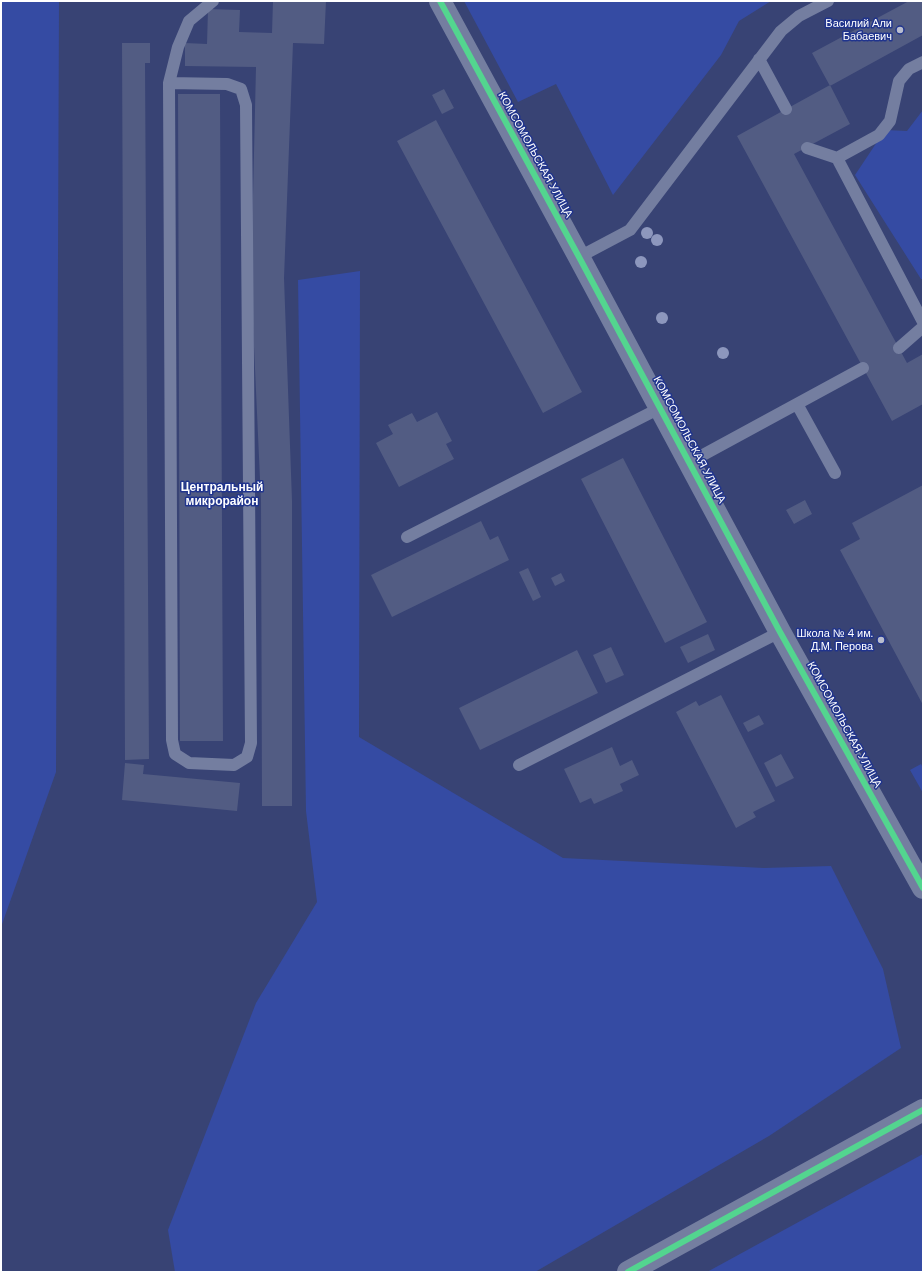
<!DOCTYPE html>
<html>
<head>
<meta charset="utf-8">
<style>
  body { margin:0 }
  #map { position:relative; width:924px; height:1273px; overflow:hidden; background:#384374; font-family:"DM Sans",sans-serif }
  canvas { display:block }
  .frame { position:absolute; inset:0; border:2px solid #fff; pointer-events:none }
</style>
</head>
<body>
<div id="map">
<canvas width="924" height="1273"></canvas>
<div class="frame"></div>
</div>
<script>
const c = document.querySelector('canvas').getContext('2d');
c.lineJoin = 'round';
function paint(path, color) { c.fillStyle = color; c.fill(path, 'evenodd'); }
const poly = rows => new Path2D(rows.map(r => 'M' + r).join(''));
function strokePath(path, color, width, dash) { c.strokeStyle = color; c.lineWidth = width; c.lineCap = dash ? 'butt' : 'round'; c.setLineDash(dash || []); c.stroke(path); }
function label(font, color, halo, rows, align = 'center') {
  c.font = font + ' "DM Sans",sans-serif'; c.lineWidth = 3; c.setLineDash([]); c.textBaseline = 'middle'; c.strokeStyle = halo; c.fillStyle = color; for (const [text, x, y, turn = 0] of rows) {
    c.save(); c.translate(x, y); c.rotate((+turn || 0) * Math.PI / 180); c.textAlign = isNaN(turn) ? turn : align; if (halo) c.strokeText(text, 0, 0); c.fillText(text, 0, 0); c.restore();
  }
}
const green = poly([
  [1,1,59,1,56,772,1,927],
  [464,1,771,1,739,21,721,55,613,195,556,84,518,102],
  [923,110,923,279,921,279,855,175,885,130,907,131],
  [360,271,359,737,563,858,764,868,831,866,883,969,901,1048,769,1136,535,1272,175,1272,168,1230,256,1003,317,902,306,811,298,280],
  [921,764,923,768,923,793,910,770],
  [923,1154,923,1272,707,1272]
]);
const building = poly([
  [273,1,326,1,324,44,293,43,284,278,292,501,292,806,262,806,261,501,251,281,256,67,185,66,185,43,207,44,208,9,240,10,239,32,272,33],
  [909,1,923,1,923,35,830,86,812,53],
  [122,43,150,43,150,63,145,63,149,759,125,760],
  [830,85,850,124,794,154,907,363,923,354,923,404,892,421,737,136],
  [444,89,454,108,442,114,432,95],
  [178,94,220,94,223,741,180,741],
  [436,120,582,392,543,413,397,141],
  [437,412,452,441,446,444,454,459,399,487,376,443,393,434,388,425,412,413,417,422],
  [623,458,707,622,665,643,581,479],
  [923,485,923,705,840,550,860,539,852,523],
  [805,500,812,514,794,524,786,510],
  [481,521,490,540,498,536,509,560,392,617,371,575],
  [528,568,541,597,533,601,519,572],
  [561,573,565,581,555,586,551,578],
  [708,634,715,650,688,663,680,647],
  [611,647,624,675,606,683,593,655],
  [577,650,598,693,480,750,459,708],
  [721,695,775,801,753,812,756,817,736,828,676,712,696,701,699,706],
  [759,715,764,724,748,732,743,723],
  [612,747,620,766,632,760,639,775,620,784,623,791,594,804,591,798,580,803,564,769],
  [781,754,794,778,776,787,764,763],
  [125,763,144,765,143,774,240,783,237,811,122,800]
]);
const service = poly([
  [759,59,786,109],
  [923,62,909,69,899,81,890,121,879,135,837,158,923,322],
  [169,83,227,84,241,89,246,105,251,743,247,757,234,765,189,763,175,754,172,740,169,83,178,47,189,21,213,1],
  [807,148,837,158],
  [579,257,630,230,781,31,799,16,828,1],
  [899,348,923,327],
  [797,404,835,473],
  [690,462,863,368],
  [407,537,660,408],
  [519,765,780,632]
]);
const minor = poly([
  [440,1,579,257,780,632,923,888],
  [628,1272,923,1110]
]);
const cycleway = poly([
  [440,1,579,257,780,632,923,888],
  [628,1272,923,1110]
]);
const trees = [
  [647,233],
  [657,240],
  [641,262],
  [662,318],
  [723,353]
];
const markers = [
  [900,30,4,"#b9bdce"],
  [881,640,4,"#b9bdce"]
];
const poiNames = [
  ["Василий Али",892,24],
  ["Бабаевич",892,37],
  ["Школа № 4 им.",873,634],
  ["Д.М. Перова",873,647]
];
const streetNames = [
  ["КОМСОМОЛЬСКАЯ УЛИЦА",535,155,61],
  ["КОМСОМОЛЬСКАЯ УЛИЦА",689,440,62],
  ["КОМСОМОЛЬСКАЯ УЛИЦА",844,725,61]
];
const neighbourhoodNames = [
  ["Центральный",222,488],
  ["микрорайон",222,502]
];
paint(green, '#354ba3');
paint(building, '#525c83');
strokePath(service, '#747ea0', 12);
strokePath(minor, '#747ea0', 22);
strokePath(cycleway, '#53d58f', 6);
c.fillStyle = '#8d97bd';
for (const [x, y] of trees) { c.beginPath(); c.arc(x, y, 6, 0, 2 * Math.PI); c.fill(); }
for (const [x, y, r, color] of markers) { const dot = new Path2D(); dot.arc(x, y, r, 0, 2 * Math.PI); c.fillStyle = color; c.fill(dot); strokePath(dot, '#20348d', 1.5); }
label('11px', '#fff', '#20348d', poiNames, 'right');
label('11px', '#fff', '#20348d', streetNames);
label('bold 12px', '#fff', '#20348d', neighbourhoodNames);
</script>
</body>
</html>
